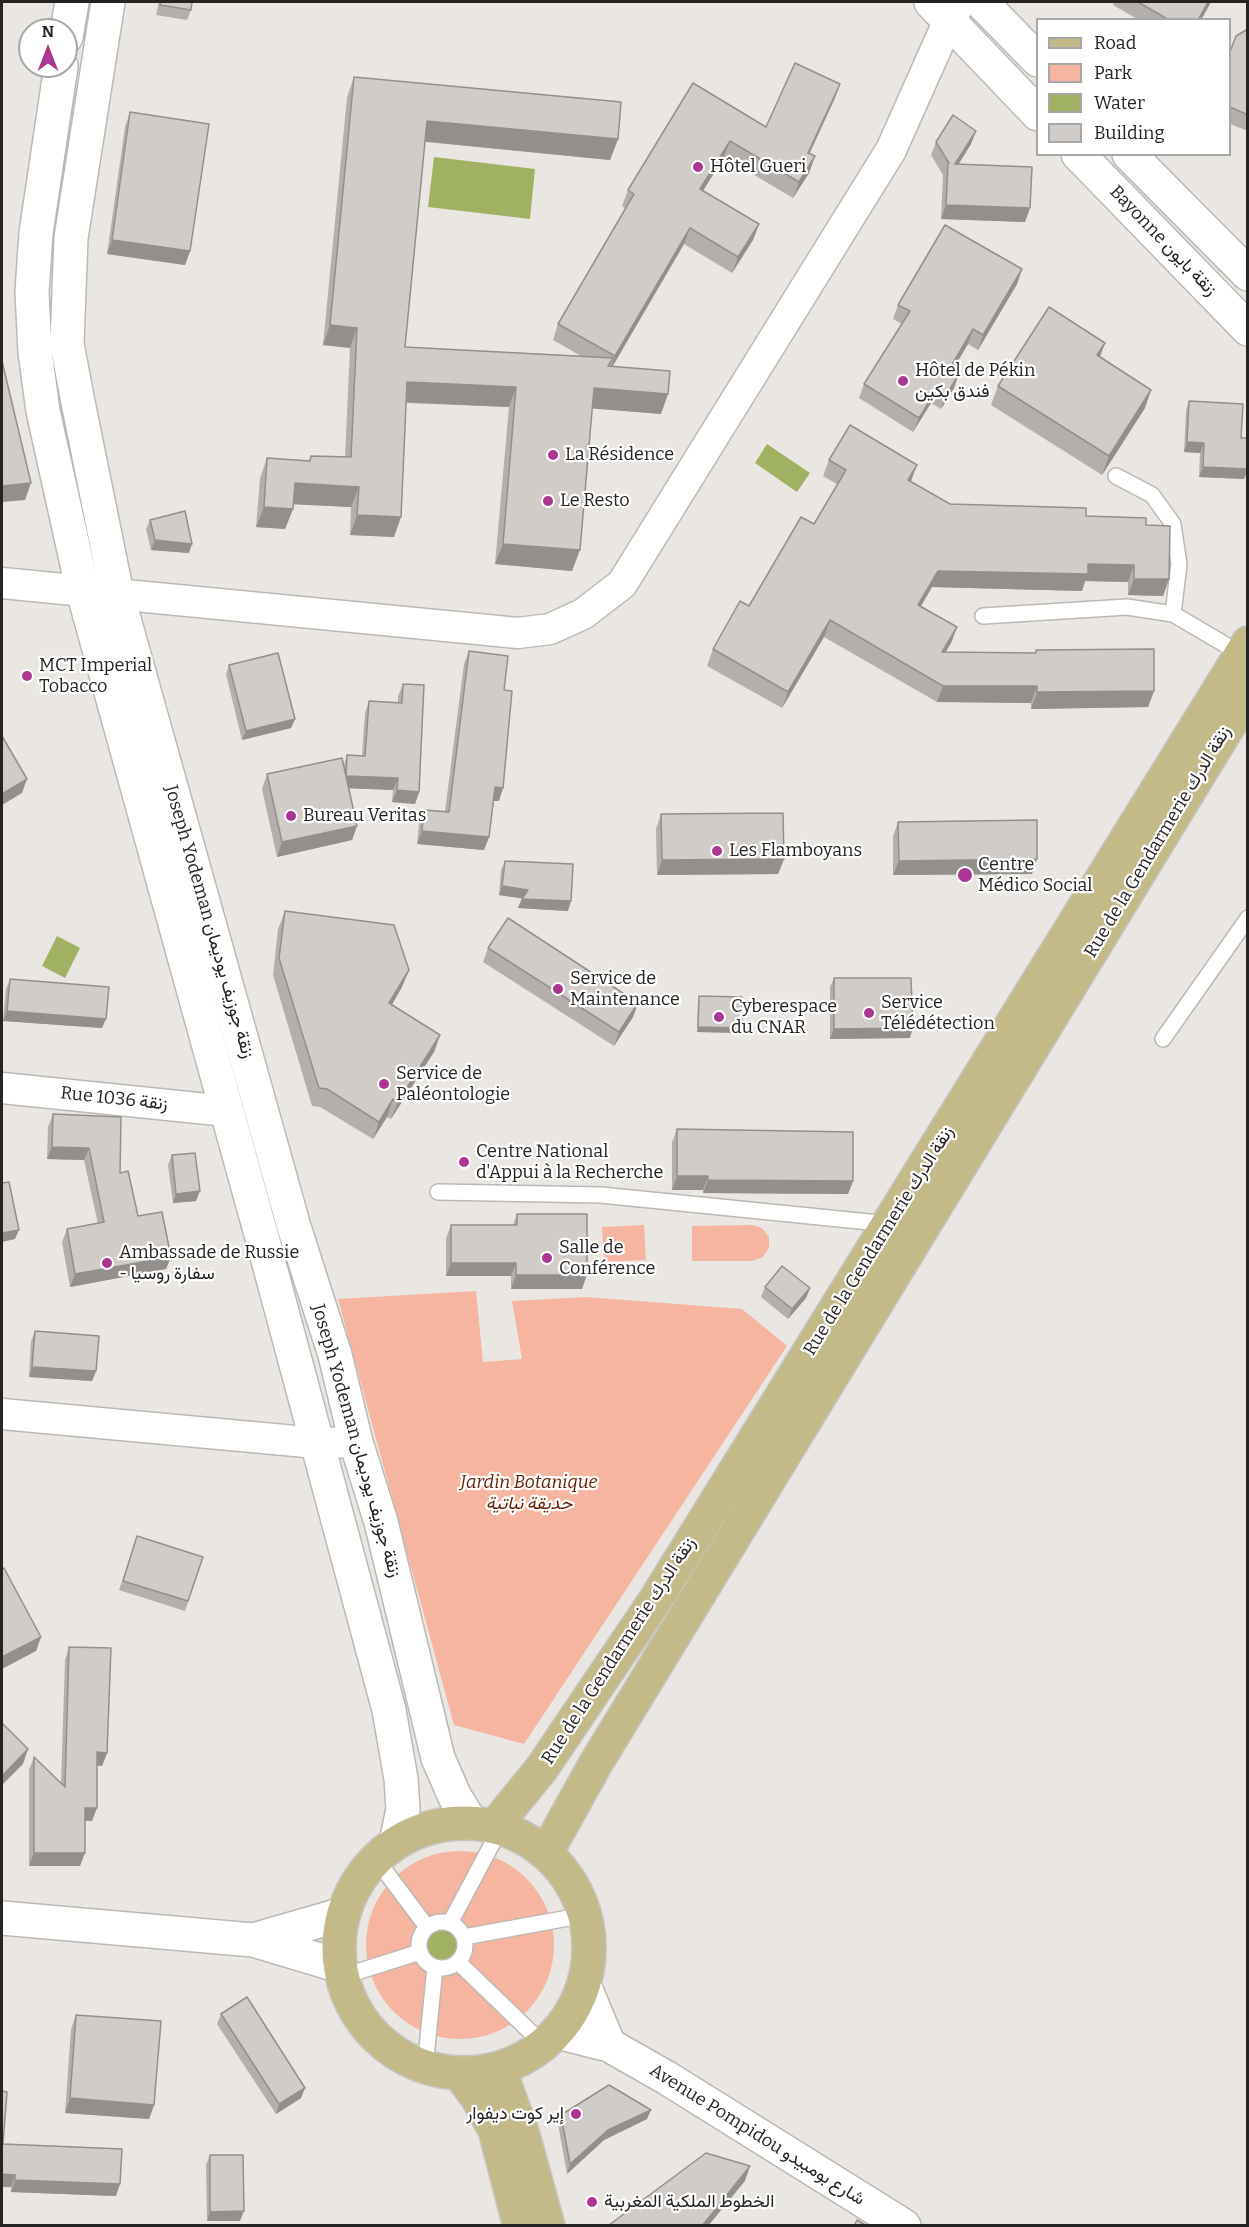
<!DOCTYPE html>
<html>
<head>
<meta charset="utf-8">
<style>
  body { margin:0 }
  #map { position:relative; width:1249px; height:2227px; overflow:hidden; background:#eae7e2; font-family:Bitter,serif }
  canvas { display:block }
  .frame { position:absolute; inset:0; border:3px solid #252422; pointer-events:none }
  .legend { position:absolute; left:1036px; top:18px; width:195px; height:138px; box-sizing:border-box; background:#fff; border:2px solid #a8a7a7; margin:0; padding:8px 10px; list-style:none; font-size:18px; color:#252422 }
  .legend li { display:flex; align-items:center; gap:12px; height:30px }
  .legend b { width:30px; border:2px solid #a8a7a7 }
  .north { position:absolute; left:18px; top:18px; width:60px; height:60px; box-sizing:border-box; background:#fff; border:2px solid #a8a7a7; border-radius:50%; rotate:0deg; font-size:16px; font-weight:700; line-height:24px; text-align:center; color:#252422 }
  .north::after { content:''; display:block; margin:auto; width:21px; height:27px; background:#aa3792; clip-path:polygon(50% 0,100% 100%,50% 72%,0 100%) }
</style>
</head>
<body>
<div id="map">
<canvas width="1249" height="2227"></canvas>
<div class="frame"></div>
<ul class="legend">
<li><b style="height:8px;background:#c4ba89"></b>Road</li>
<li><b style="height:16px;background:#f5b5a1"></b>Park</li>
<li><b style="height:16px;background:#a1b163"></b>Water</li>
<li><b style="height:16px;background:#d1ccc8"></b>Building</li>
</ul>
<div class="north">N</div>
</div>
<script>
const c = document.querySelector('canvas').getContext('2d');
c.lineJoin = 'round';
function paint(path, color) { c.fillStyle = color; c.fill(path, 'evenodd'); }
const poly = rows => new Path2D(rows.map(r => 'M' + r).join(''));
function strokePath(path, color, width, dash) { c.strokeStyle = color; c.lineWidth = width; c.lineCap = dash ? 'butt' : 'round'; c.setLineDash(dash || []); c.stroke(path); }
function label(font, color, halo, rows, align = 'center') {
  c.font = font + ' Bitter,Vazirmatn,serif'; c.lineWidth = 4.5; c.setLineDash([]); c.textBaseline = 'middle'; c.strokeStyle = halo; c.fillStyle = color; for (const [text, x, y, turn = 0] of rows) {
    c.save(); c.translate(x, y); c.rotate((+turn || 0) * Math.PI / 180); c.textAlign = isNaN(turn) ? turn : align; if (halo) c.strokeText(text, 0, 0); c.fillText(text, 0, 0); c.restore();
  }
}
const green = poly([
  [644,1225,646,1260,604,1262,602,1227],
  [752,1225,762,1228,769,1237,769,1248,763,1257,752,1261,692,1261,692,1226],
  [476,1291,483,1362,522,1359,512,1301,586,1297,742,1309,787,1346,524,1744,454,1725,338,1299],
  '366 1945a94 94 0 1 1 188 0a94 94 0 1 1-188 0Z'
]);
const water = poly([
  [434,157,535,169,530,219,428,207],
  [767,444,810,473,797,492,755,463],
  [57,936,80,948,65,978,42,966],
  '427 1945a16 16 0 1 1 32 0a16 16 0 1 1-32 0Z'
]);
const service = poly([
  [1116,476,1152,495,1173,524,1179,564,1173,614],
  [983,616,1127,607,1173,614,1241,654],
  [1163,1039,1248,918],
  [438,1192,601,1195,889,1224],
  [376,1859,427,1927],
  '419 1945a23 23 0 1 1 46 0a23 23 0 1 1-46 0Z',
  [450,1923,500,1829],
  [464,1937,585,1915],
  [458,1962,544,2045],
  [341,1977,420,1952],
  [425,2068,435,1967]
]);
const minor = poly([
  [2,583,518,633,550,629,583,614,622,584,891,150,949,20,961,2],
  [2,1088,227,1111],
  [2,1414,317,1443,356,1442]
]);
const tertiary = poly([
  [108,2,71,238,67,344,78,402,117,594,294,1227,335,1355,356,1442,381,1522,438,1758,455,1797,471,1823],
  [66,37,72,2],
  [61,66,36,233,32,292,35,352,43,411,83,591,264,1245,389,1710,401,1779,403,1809,396,1843],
  [2,1918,253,1940,340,1966],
  [253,1940,343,1914]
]);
const secondary = poly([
  [931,2,1038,114],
  [981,2,1038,60],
  [1078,154,1248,329],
  [1129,154,1248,274],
  [584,1985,609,2045],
  [557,2032,609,2045,667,2078,904,2226]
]);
const primary = poly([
  '339 1948a125 125 0 1 1 250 0a125 125 0 1 1-250 0Z',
  [494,1827,542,1768,656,1599,1248,643],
  [546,1853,596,1763,1248,694],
  [499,2069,522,2132,548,2226],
  [459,2073,477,2097,495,2130,520,2226]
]);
const wall = poly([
  [159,2,192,2,191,10,187,20,156,15],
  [1114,2,1211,2,1201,20,1139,20,1113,5],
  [1248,29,1248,131,1230,124,1230,52],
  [354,77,618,139,610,160,425,142,405,347,581,356,553,340,558,324,626,209,622,206,628,190,693,83,766,127,840,84,834,100,810,153,815,156,809,173,793,198,724,157,703,191,759,224,753,240,732,273,684,244,613,366,661,414,592,408,572,571,495,564,509,407,406,403,394,537,350,535,351,507,293,504,293,509,285,529,256,527,260,478,267,458,309,461,311,456,345,457,350,348,323,345,347,97],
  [130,112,190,251,185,265,107,254,125,127],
  [936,142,971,144,959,164,1030,208,1025,222,941,219,943,175,931,155],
  [1022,269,1017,284,978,350,968,344,952,370,954,388,941,409,931,403,913,432,859,398,864,384,902,324,893,319,898,305],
  [1105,343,1100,357,1145,408,1102,475,991,405,998,386],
  [1189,401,1241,438,1248,438,1248,470,1244,479,1199,477,1200,453,1184,452,1186,411],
  [829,460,911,482,950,504,1086,516,1146,525,1169,579,1163,596,1128,595,1128,582,1085,581,1082,591,932,587,921,606,957,627,951,643,945,652,1035,653,1036,650,1154,691,1148,707,1031,709,1031,703,937,702,824,637,782,708,707,666,713,649,749,606,814,524,837,484,823,476],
  [150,520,189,553,151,550,146,529],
  [469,651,504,690,499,801,494,801,489,837,484,850,417,844,419,823,424,810,445,811,464,664],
  [229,665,295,719,291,728,242,740,226,674],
  [403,684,419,792,415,804,392,802,393,790,349,788,357,826,352,840,277,857,262,789,267,774,344,765,347,755,362,756,365,713,369,701,398,703,398,696],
  [661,814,784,859,778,874,657,875,656,829],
  [898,822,1032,874,893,875,893,836],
  [505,861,568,911,518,908,522,898,499,895,501,870],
  [285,911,402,987,392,1005,440,1035,434,1052,391,1119,387,1117,373,1139,320,1107,312,1106,273,975,278,929],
  [488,948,638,1003,633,1017,614,1046,483,962],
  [834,978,910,1038,830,1039,830,987],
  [10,979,102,1028,3,1021,6,989],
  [699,996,742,1028,740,1033,697,1032,698,1001],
  [53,1114,120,1173,138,1216,171,1257,166,1269,70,1287,62,1242,67,1229,98,1224,84,1160,47,1159,48,1127],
  [677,1129,853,1181,848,1194,703,1193,703,1190,672,1190,672,1142],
  [172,1155,196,1201,173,1203,168,1165],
  [517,1214,582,1289,511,1289,511,1276,446,1276,446,1238,451,1225,513,1225],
  [765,1287,810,1288,806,1298,788,1319,761,1297],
  [35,1331,96,1371,92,1381,29,1377,31,1341],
  [137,1536,203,1557,185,1611,119,1590],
  [69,1647,107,1753,102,1766,97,1765,92,1821,85,1821,80,1866,29,1866,29,1770,34,1757,61,1783,65,1660],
  [221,2014,301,2098,276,2114,217,2024],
  [76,2015,154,2105,149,2119,65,2113,71,2029],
  [561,2115,647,2119,604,2140,567,2174,558,2124],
  [3,2144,116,2196,11,2192,11,2187],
  [210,2155,240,2221,207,2221,206,2165]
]);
const shadedWall = poly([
  [1208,2,1211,2,1201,20,1198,20],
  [840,84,834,100,802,169,808,153],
  [427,121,618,139,610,160,420,141],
  [976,131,971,144,950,177,955,164],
  [730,141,724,157,694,205,700,189],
  [815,156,809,173,793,198,799,182],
  [946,205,1030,208,1025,222,941,219],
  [759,224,753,240,732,273,738,257],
  [690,228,684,244,609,372,615,356],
  [112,240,190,251,185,265,107,254],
  [1022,269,1017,284,978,350,983,335],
  [330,325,357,328,350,348,323,345],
  [973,329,968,344,945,383,950,368],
  [1105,343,1098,361,1097,355],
  [959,374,954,388,941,409,946,395],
  [407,382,516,387,509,407,400,402],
  [594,388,668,394,661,414,586,408],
  [937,389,931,403,913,432,919,418],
  [1151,390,1145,408,1102,475,1109,456],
  [1187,442,1204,443,1200,453,1184,452],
  [917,465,911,481,902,497,908,480],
  [1203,467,1248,469,1244,479,1199,477],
  [31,483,25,500,2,502,2,486],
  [295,483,359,487,351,507,288,504],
  [264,507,293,509,285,529,256,527],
  [357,515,401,517,394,537,350,535],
  [155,540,192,544,189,553,151,550],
  [503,544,580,550,572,571,495,564],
  [1088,564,1134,565,1128,582,1085,581,1082,591,932,587,912,621,918,605,938,571],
  [1134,579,1169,579,1163,596,1128,595],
  [830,620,824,637,782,708,788,692],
  [957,627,951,643,936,669,942,652],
  [943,686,1037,686,1031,703,937,702],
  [1154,691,1148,707,1031,709,1037,692],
  [295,719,291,728,242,740,246,731],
  [346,776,398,778,393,790,342,788],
  [27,779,22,793,2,805,2,794],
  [495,787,503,788,499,801,490,801],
  [397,790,419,792,415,804,392,802],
  [357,826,352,840,277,857,282,842],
  [422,831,489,837,484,850,417,844],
  [784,859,778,874,657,875,662,860],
  [1037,859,1032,874,893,875,899,861],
  [502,886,528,890,525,899,499,895],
  [522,899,571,901,568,911,518,908],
  [409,970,402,987,382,1021,389,1003],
  [638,1003,633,1017,614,1046,619,1032],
  [7,1011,106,1019,102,1028,3,1021],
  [698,1027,742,1028,740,1033,697,1032],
  [913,1028,910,1038,830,1039,834,1029],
  [440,1035,434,1052,391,1119,398,1102],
  [393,1099,387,1117,373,1139,379,1122],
  [52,1147,89,1148,84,1160,47,1159],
  [677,1176,708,1176,703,1190,672,1190],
  [708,1180,853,1181,848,1194,703,1193],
  [200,1191,196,1201,173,1203,176,1194],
  [19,1230,15,1239,2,1242,2,1233],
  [171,1257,166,1269,70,1287,75,1274],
  [451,1263,516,1263,511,1276,446,1276],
  [516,1275,587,1275,582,1289,511,1289],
  [810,1288,806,1298,788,1319,792,1309],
  [32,1367,96,1371,92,1381,29,1377],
  [41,1637,36,1651,2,1669,2,1657],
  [28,1749,23,1764,2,1785,2,1776],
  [97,1752,107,1753,102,1766,92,1765],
  [85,1808,97,1808,92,1821,80,1820],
  [34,1853,85,1853,80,1866,29,1866],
  [305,2088,301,2098,276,2114,279,2104],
  [70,2098,154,2105,149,2119,65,2113],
  [651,2110,647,2119,604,2140,567,2174,570,2164,608,2130],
  [750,2166,745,2181,708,2226,702,2226],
  [2,2174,15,2175,11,2187,2,2187],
  [15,2180,120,2184,116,2196,11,2192],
  [244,2211,240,2221,207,2221,210,2212]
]);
const building = poly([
  [161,2,192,2,191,10,160,5,161,2],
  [1138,2,1208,2,1198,20,1169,20,1138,2],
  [1248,29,1248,115,1230,107,1230,52,1236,36,1248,29],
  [795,63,840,84,808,153,815,156,799,182,730,141,700,189,759,224,738,257,690,228,615,356,558,324,634,194,628,190,693,83,766,127,795,63],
  [354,77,621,102,618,139,427,121,405,347,613,358,608,366,670,371,668,394,594,388,580,550,503,544,516,387,407,382,401,517,357,515,359,487,295,483,293,509,264,507,267,458,310,461,311,456,351,457,357,328,330,325,354,77],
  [130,112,209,124,190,251,112,240,130,112],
  [953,115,976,131,955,164,1032,167,1030,208,946,205,948,163,949,163,936,142,953,115],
  [945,225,1022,269,983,335,973,329,950,368,959,374,946,395,937,389,919,418,864,384,910,311,898,305,945,225],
  [1049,307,1105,343,1097,355,1151,390,1109,456,998,386,1049,307],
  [2,361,31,483,2,486,2,361],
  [1189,401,1243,404,1241,438,1248,438,1248,469,1203,467,1204,443,1187,442,1189,401],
  [850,425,917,465,908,480,950,504,1086,508,1086,516,1146,518,1146,525,1170,526,1169,579,1134,579,1134,565,1088,564,1088,574,938,571,918,605,957,627,942,652,1036,653,1036,650,1154,649,1154,691,1037,692,1037,686,943,686,830,620,788,692,713,649,740,601,749,606,801,517,814,524,846,470,829,460,850,425],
  [185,511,192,544,155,540,150,520,185,511],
  [469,651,508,656,504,690,512,691,503,788,495,787,489,837,422,831,424,810,449,812,469,651],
  [278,653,295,719,246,731,229,665,278,653],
  [403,684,424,685,419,792,397,790,398,778,346,776,347,755,365,756,369,701,402,703,403,684],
  [2,736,27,779,2,794,2,736],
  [342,758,357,826,282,842,267,774,342,758],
  [783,813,784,859,662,860,661,814,783,813],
  [1037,820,1037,859,899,861,898,822,1037,820],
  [505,861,573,864,571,901,522,899,528,890,502,886,505,861],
  [285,911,394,925,409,970,389,1003,440,1035,398,1102,393,1099,379,1122,327,1089,319,1088,279,958,285,911],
  [508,918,638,1003,619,1032,488,948,508,918],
  [834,978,911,978,913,1028,834,1029,834,978],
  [10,979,109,987,106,1019,7,1011,10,979],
  [699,996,742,997,742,1028,698,1027,699,996],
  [53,1114,121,1117,120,1173,128,1171,138,1216,162,1212,171,1257,75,1274,67,1229,104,1222,89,1148,52,1147,53,1114],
  [677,1129,853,1132,853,1181,708,1180,708,1176,677,1176,677,1129],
  [195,1153,200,1191,176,1194,172,1155,195,1153],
  [9,1182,19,1230,2,1233,2,1183,9,1182],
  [517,1214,587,1214,587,1275,516,1275,516,1263,451,1263,451,1225,517,1225,517,1214],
  [782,1266,810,1288,792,1309,765,1287,782,1266],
  [35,1331,99,1336,96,1371,32,1367,35,1331],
  [137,1536,203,1557,188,1601,123,1581,137,1536],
  [4,1568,41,1637,2,1657,2,1569,4,1568],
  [69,1647,111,1648,107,1753,97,1752,97,1808,85,1808,85,1853,34,1853,34,1757,65,1787,69,1647],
  [2,1723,28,1749,2,1776,2,1723],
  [247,1997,305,2088,279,2104,221,2014,247,1997],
  [76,2015,161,2021,154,2105,70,2098,76,2015],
  [609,2085,651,2110,608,2130,570,2164,561,2115,609,2085],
  [2,2091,7,2092,3,2144,122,2149,120,2184,15,2180,15,2175,2,2174,2,2091],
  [706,2153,750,2166,702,2226,610,2226,609,2225,706,2153],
  [210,2155,243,2155,244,2211,210,2212,210,2155],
  [857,2220,867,2226,854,2226,857,2220]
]);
const markers = [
  [698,167,6,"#aa3792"],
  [903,381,6,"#aa3792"],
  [553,455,6,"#aa3792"],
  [548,501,6,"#aa3792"],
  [27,676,6,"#aa3792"],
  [291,816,6,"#aa3792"],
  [717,851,6,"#aa3792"],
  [965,875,8,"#aa3792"],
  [558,989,6,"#aa3792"],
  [869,1013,6,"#aa3792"],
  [719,1017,6,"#aa3792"],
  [384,1084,6,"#aa3792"],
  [464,1162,6,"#aa3792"],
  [547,1258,6,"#aa3792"],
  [107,1263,6,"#aa3792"],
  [576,2114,6,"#aa3792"],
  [592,2202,6,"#aa3792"]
];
const poiNames = [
  ["Hôtel Gueri",710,167],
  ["Hôtel de Pékin",915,371],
  ["فندق بكين",915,392],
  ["La Résidence",565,455],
  ["Le Resto",560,501],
  ["MCT Imperial",39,666],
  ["Tobacco",39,687],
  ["Bureau Veritas",303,816],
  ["Les Flamboyans",729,851],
  ["Centre",978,865],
  ["Médico Social",978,886],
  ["Service de",570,979],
  ["Maintenance",570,1000],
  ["Service",881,1003],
  ["Télédétection",881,1024],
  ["Cyberespace",731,1007],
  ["du CNAR",731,1028],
  ["Service de",396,1074],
  ["Paléontologie",396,1095],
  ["Centre National",476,1152],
  ["d'Appui à la Recherche",476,1173],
  ["Salle de",559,1248],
  ["Conférence",559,1269],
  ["Ambassade de Russie",119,1253],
  ["- سفارة روسيا",119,1274],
  ["إير كوت ديفوار",564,2114,"right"],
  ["الخطوط الملكية المغربية",604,2202]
];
const streetNames = [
  ["Bayonne زنقة بايون",1163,241,46],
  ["Rue de la Gendarmerie زنقة الدرك",1158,842,-59],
  ["Joseph Yodeman زنقة جوزيف يوديمان",209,922,74],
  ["Rue 1036 زنقة",114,1099,6],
  ["Rue de la Gendarmerie زنقة الدرك",879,1241,-58],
  ["Joseph Yodeman زنقة جوزيف يوديمان",356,1441,74],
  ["Rue de la Gendarmerie زنقة الدرك",619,1651,-57],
  ["Avenue Pompidou شارع بومبيدو",757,2135,32]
];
const parkNames = [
  ["Jardin Botanique",529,1483],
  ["حديقة نباتية",529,1504]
];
paint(green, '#f5b5a1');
paint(water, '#a1b163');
strokePath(service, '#bcb9b4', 18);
strokePath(minor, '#bcb9b4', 33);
strokePath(tertiary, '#bcb9b4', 36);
strokePath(secondary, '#bcb9b4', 36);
strokePath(primary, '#c6c6c6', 36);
strokePath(service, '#fff', 15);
strokePath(minor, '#fff', 30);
strokePath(tertiary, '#fff', 33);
strokePath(secondary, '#fff', 33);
strokePath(primary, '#c4ba89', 33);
paint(wall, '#b4afac');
paint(shadedWall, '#928f8c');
paint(building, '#d1ccc8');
strokePath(building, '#928f8c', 1.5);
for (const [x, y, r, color] of markers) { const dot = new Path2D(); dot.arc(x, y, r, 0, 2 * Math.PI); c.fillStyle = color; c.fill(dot); strokePath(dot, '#fff', 2); }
label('18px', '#252422', '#fff', poiNames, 'left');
label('18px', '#252422', '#fff', streetNames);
label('italic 18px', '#621c03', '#fff', parkNames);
</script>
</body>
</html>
